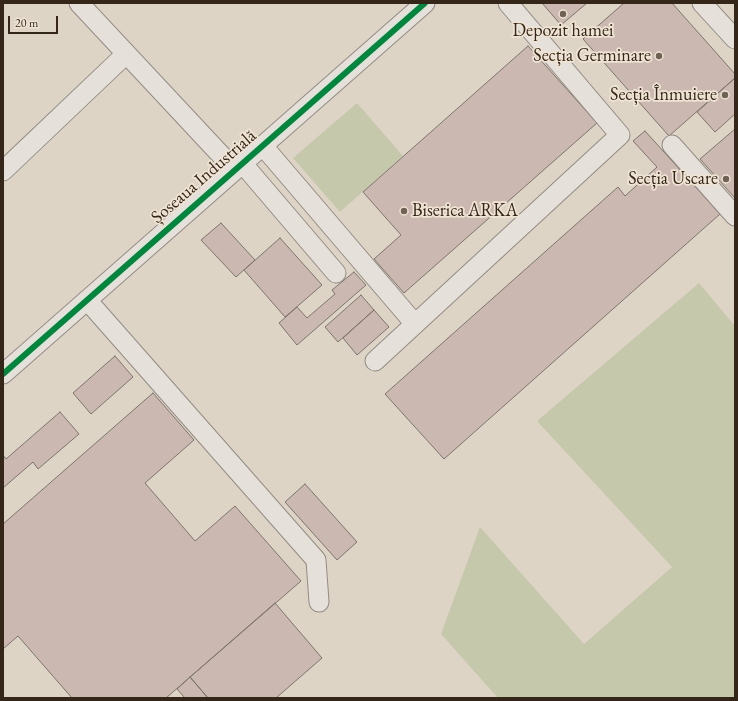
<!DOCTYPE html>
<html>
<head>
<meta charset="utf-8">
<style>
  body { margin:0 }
  #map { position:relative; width:738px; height:701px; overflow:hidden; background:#ddd4c6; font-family:"EB Garamond",serif }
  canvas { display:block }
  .frame { position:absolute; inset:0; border:4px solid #35261a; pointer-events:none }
  .scale { position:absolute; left:8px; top:16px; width:50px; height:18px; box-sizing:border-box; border:2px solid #35261a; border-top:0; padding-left:5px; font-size:12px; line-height:14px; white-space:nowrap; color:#35261a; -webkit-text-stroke:3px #efe4d4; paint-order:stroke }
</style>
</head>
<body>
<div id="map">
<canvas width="738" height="701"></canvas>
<div class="frame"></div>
<div class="scale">20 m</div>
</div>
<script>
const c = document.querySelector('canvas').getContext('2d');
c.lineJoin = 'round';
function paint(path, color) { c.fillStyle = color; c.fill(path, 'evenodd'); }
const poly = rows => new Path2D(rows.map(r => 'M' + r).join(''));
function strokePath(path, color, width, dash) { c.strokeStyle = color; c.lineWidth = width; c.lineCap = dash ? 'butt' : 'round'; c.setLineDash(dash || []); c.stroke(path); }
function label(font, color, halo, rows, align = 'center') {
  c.font = font + ' "EB Garamond",serif'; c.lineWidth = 3.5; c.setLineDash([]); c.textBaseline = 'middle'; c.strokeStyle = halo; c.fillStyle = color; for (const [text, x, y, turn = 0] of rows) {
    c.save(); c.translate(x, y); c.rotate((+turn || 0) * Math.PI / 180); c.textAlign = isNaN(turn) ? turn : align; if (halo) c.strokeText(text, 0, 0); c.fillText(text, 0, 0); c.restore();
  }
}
const green = poly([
  [357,103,403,156,340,212,293,158],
  [699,283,735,326,735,698,498,698,441,634,480,527,584,644,672,567,537,421]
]);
const building = poly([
  [542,3,587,3,561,25,542,3],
  [624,3,672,3,735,74,735,78,669,136,583,39,624,3],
  [528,46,597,123,404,293,374,259,401,235,363,192,528,46],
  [735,78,735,114,715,132,697,112,735,78],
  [735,129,735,198,700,159,735,129],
  [645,131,720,214,444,459,385,394,618,187,625,196,657,167,633,141,645,131],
  [221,223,255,260,236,277,201,240,221,223],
  [280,238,322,285,285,317,244,270,280,238],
  [354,272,366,285,297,345,279,323,297,307,307,318,335,294,332,290,354,272],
  [361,295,374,310,338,342,325,327,361,295],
  [374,310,389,327,357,355,343,338,374,310],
  [115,356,133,377,91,414,73,393,115,356],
  [153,393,194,440,145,483,195,541,235,506,301,581,166,698,72,698,18,636,3,649,3,524,153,393],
  [60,412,79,434,38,469,33,462,3,488,3,455,6,459,60,412],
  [305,484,357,542,337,560,285,502,305,484],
  [275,603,322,658,276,698,208,698,190,677,275,603],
  [190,677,208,698,185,698,177,689,190,677]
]);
const minor = poly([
  [79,3,235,170],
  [702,3,735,39],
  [672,145,735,216],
  [263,146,415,324],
  [243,164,336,273],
  [3,171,126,54],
  [87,300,316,560,319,602],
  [375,361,620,135,508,3],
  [3,374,425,3]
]);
const cycleway = poly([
  [3,374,425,3]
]);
const markers = [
  [563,14,4,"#706356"],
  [659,56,4,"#706356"],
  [725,95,4,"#706356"],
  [726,179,4,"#706356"],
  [404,211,4,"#706356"]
];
const poiNames = [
  ["Depozit hamei",563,31,"center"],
  ["Secția Germinare",651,56],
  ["Secția Înmuiere",717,95],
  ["Secția Uscare",718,179],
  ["Biserica ARKA",412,211,"left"]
];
const streetNames = [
  ["Șoseaua Industrială",204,177,-41]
];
paint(green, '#c5c8aa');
paint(building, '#cbb8b1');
strokePath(building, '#7c756c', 1);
strokePath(minor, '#938c83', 21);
strokePath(minor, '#e5e0da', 19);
strokePath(cycleway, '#00873e', 6);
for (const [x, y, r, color] of markers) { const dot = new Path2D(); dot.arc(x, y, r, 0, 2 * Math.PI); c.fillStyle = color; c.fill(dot); strokePath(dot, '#efe4d4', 1.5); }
label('18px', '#35261a', '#efe4d4', poiNames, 'right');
label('18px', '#35261a', '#efe4d4', streetNames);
</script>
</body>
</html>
